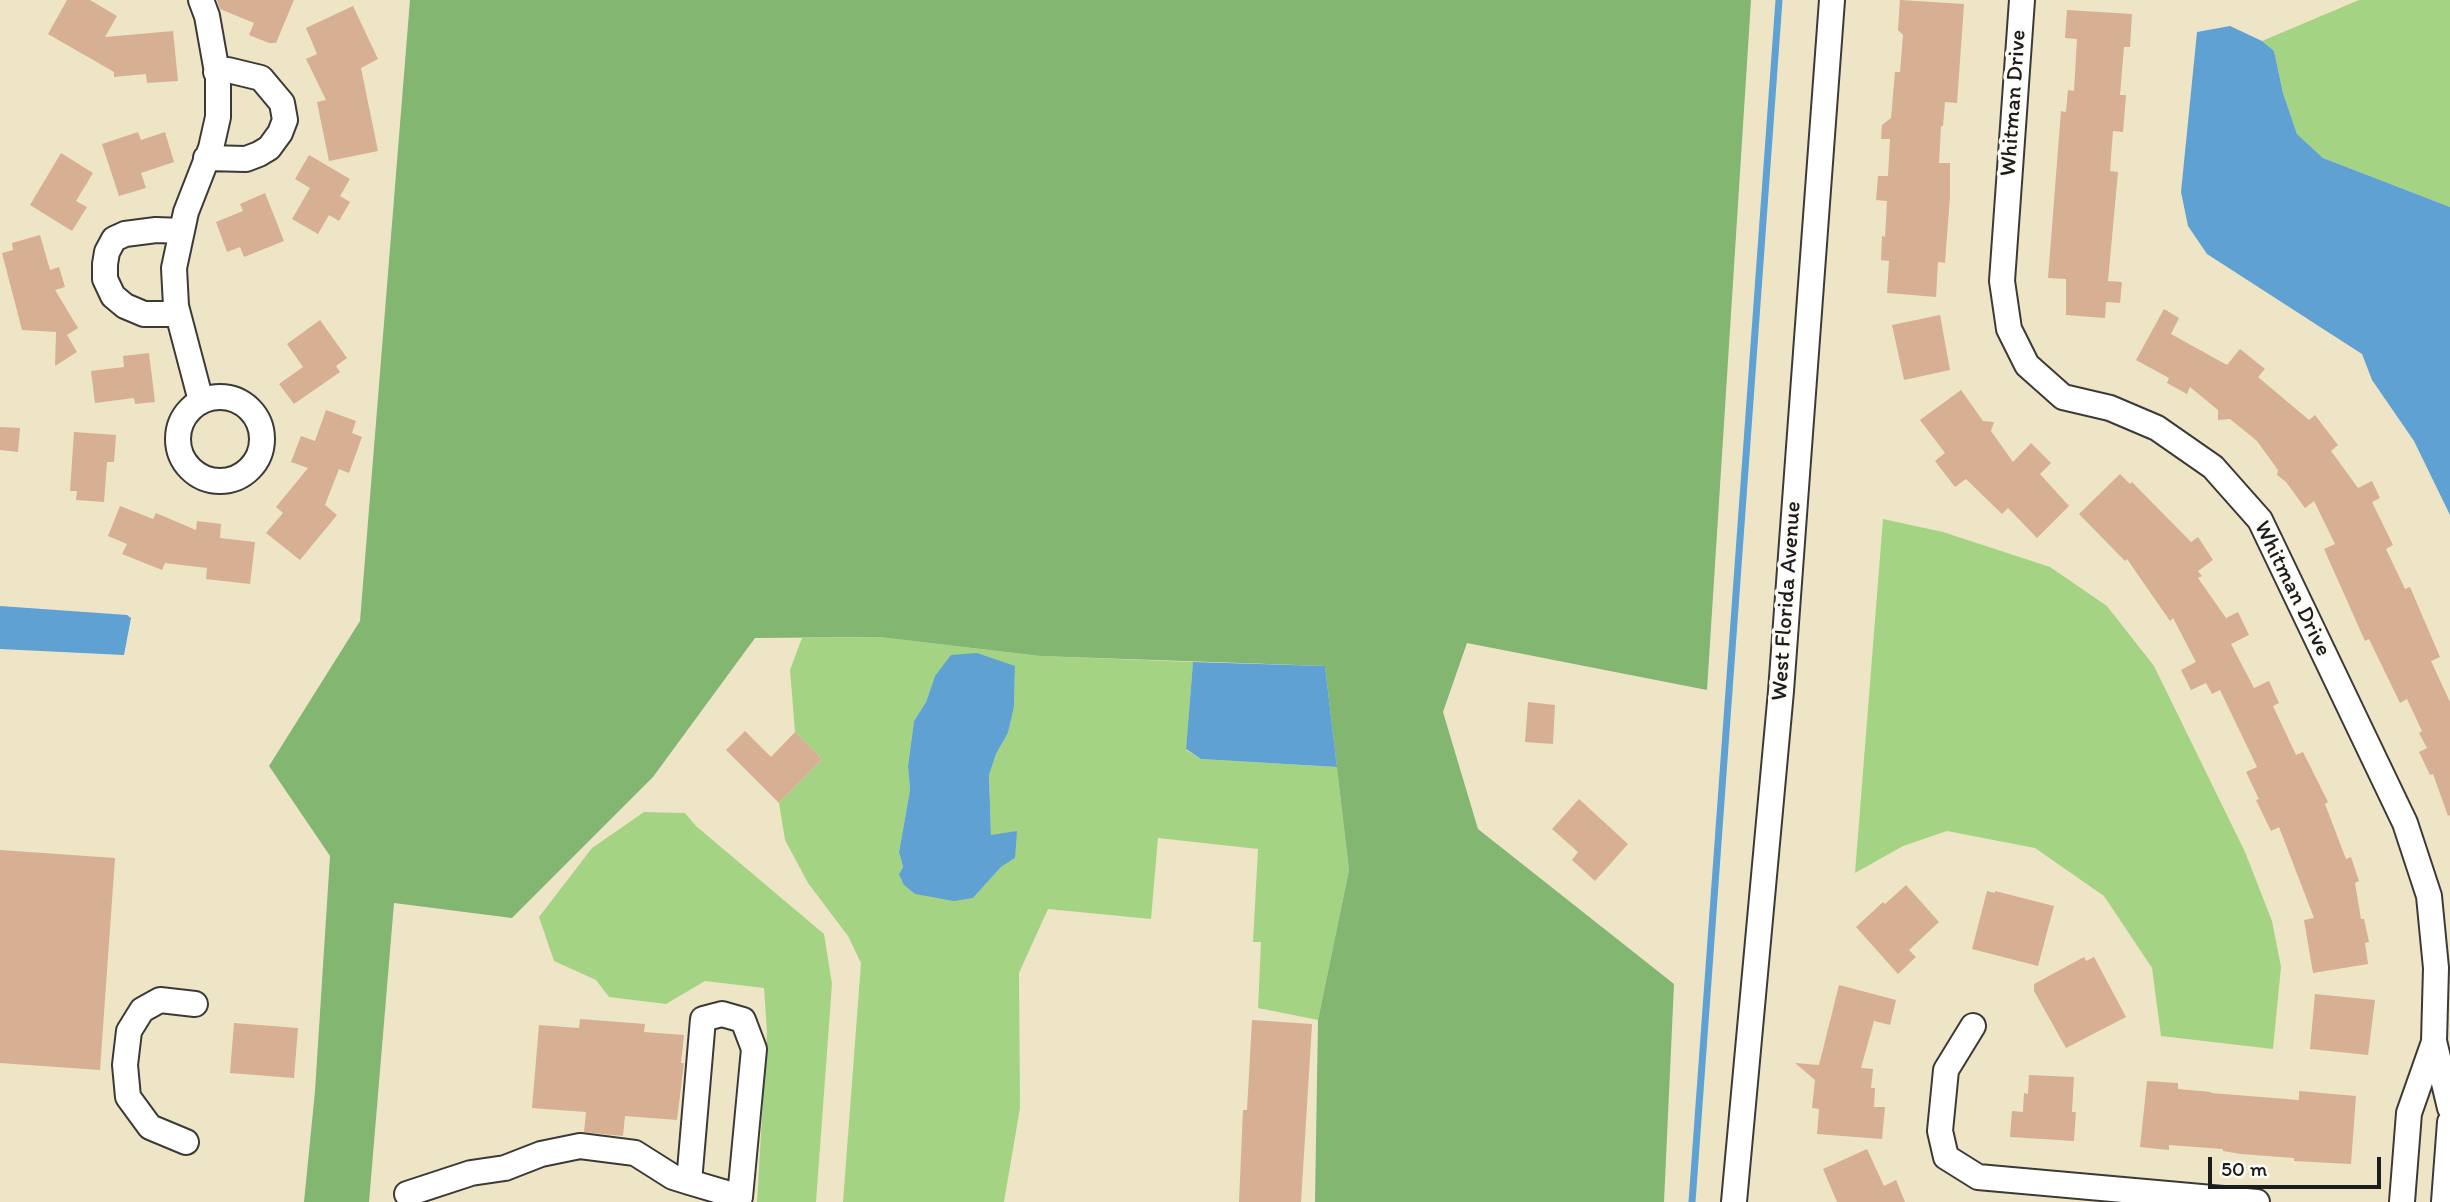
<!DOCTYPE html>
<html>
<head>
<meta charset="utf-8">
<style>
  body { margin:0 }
  #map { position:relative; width:2450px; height:1202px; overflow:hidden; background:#eee5c7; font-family:Itim,sans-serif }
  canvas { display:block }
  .scale { position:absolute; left:2208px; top:1157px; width:173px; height:32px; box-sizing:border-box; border:4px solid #1c1c1c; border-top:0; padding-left:9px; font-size:21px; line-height:24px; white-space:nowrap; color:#1c1c1c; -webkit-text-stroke:5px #fdfcf7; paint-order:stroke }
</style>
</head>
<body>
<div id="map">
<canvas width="2450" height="1202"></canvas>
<div class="scale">50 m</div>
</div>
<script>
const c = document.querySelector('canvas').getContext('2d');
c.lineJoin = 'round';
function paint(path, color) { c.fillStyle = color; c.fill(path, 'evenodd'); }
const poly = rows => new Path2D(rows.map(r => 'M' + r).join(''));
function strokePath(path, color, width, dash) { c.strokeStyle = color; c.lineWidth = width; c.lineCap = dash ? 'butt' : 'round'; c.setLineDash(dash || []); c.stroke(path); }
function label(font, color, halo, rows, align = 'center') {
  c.font = font + ' Itim,sans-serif'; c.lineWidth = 7; c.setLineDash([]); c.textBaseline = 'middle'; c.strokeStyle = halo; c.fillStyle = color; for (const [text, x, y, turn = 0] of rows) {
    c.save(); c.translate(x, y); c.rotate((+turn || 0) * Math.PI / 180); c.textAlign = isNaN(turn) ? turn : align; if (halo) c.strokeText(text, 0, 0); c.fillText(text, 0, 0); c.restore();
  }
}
const green = poly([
  [2359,0,2450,0,2450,207,2323,158,2297,134,2283,93,2274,51,2262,41],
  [1883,519,1943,532,2050,567,2107,606,2154,666,2245,852,2272,921,2281,967,2273,1049,2161,1036,2152,968,2104,896,2035,848,1947,831,1903,846,1855,873],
  [879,637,1040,656,1193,662,1186,750,1201,759,1337,767,1349,870,1318,1020,1258,1008,1261,942,1253,942,1258,849,1158,838,1151,919,1048,909,1019,973,1020,1108,1004,1202,843,1202,861,963,848,936,808,883,785,840,779,803,822,759,795,732,790,670,802,638],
  [1015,666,1014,707,1008,733,996,754,989,775,991,835,1015,858,1001,867,973,898,899,874,903,867,899,852,910,790,908,766,914,721,926,702,935,676],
  [644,812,685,813,696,826,824,934,832,984,816,1202,757,1202,767,1032,764,988,705,981,666,1004,609,997,596,980,554,961,539,917,592,848]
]);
const forest = poly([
  [410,0,1751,0,1707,690,1467,643,1443,712,1478,829,1674,984,1664,1202,1315,1202,1318,1020,1349,870,1325,666,1040,656,879,637,755,638,653,777,512,918,394,903,369,1202,304,1202,315,1091,330,856,269,766,360,621]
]);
const water = poly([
  [2230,26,2262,41,2274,51,2283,93,2297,134,2323,158,2450,207,2450,515,2414,441,2372,380,2362,354,2207,254,2188,226,2181,192,2197,32],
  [0,606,127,615,131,618,124,655,0,649],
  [977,653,1015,666,1014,707,1008,733,996,754,989,775,991,835,1017,831,1015,858,1001,867,973,898,954,901,915,894,904,885,899,874,903,867,899,852,910,790,908,766,914,721,926,702,935,676,951,655],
  [1193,662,1325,666,1337,767,1201,759,1186,749]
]);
const stream = poly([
  [1692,1202,1779,0]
]);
const building = poly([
  [67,0,90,0,117,16,105,37,173,31,178,81,147,83,146,74,114,77,114,72,48,34],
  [217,0,294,0,276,43,269,43,249,35,254,23,220,9],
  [1900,0,1964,4,1957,103,1945,102,1943,126,1941,126,1939,163,1950,163,1950,196,1945,263,1938,262,1936,297,1887,293,1889,261,1881,260,1882,236,1885,237,1887,201,1876,200,1878,176,1888,176,1890,139,1881,139,1882,125,1891,118,1895,72,1900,72,1903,35,1898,30],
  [353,6,378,59,361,68,378,151,329,161,317,102,326,100,306,59,317,54,306,28],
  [2067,10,2132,14,2130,47,2124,47,2120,95,2126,95,2123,132,2113,131,2110,171,2118,172,2108,281,2122,282,2120,303,2106,302,2105,318,2066,315,2066,279,2048,278,2061,111,2066,112,2068,90,2074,91,2077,39,2065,38],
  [138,132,141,140,165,132,174,162,141,173,146,188,119,196,102,144],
  [61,153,93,173,76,201,87,207,72,231,30,205],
  [309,155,350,179,340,196,350,202,339,221,329,215,318,234,292,219,310,188,295,179],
  [265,193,284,241,244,257,240,247,227,252,216,222,243,211,240,204],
  [40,235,50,270,59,267,65,287,55,290,78,328,67,335,77,352,55,366,56,332,22,330,2,253,13,250,12,243],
  [2164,309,2179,318,2171,334,2227,365,2240,349,2265,369,2258,377,2309,420,2315,415,2338,445,2331,451,2358,488,2372,481,2380,498,2372,502,2393,545,2386,549,2405,589,2410,587,2440,657,2431,661,2450,702,2450,815,2448,816,2433,774,2430,775,2419,752,2427,748,2419,733,2422,731,2407,699,2400,703,2369,639,2365,641,2324,549,2335,544,2314,501,2305,508,2286,482,2277,475,2278,470,2257,441,2230,419,2218,420,2218,410,2190,387,2187,394,2167,383,2169,378,2136,360],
  [1940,315,1950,370,1904,380,1892,325],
  [320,320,347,358,336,366,340,372,294,404,279,384,303,367,287,344],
  [149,353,155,402,135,404,134,398,95,403,91,371,124,367,123,356],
  [1961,390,1983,421,1994,422,1991,431,2013,462,2031,443,2051,463,2040,474,2069,506,2037,538,2008,508,2002,514,1966,479,1955,487,1935,461,1945,453,1920,420],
  [326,410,356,421,352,433,362,437,349,473,339,469,325,505,337,515,300,560,266,533,283,513,276,507,308,468,291,462,301,436,315,441],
  [0,427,20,428,18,452,0,450],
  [74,432,116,435,114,462,107,462,104,502,76,500,77,491,70,491],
  [2120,474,2130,484,2132,482,2191,542,2198,537,2213,560,2198,571,2202,576,2198,578,2226,618,2238,612,2249,635,2231,644,2254,688,2269,681,2279,703,2273,706,2296,755,2303,752,2328,802,2325,804,2346,859,2351,857,2359,881,2355,883,2361,919,2364,919,2369,942,2365,943,2368,964,2313,973,2304,920,2314,918,2279,827,2271,831,2256,800,2259,799,2246,772,2257,767,2220,690,2212,694,2206,683,2191,690,2181,670,2196,662,2173,618,2170,621,2127,559,2125,561,2079,514],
  [120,506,153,519,156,513,196,530,197,521,221,524,220,538,255,542,250,584,206,579,207,568,165,563,162,570,122,554,127,544,108,536],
  [1528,702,1555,705,1553,744,1525,742],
  [745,731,771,757,795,732,822,759,779,803,726,750],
  [1579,799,1628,844,1595,881,1572,860,1578,852,1552,829],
  [0,850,115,858,100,1070,0,1063],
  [1906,885,1939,922,1909,950,1916,957,1898,974,1856,927,1883,902,1885,904],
  [1987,891,1995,893,1995,891,2054,906,2038,966,1972,949],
  [2084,957,2086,961,2094,957,2126,1017,2066,1048,2034,991,2034,984],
  [1839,985,1896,1000,1890,1025,1874,1021,1861,1068,1873,1069,1871,1088,1875,1088,1874,1107,1885,1107,1882,1139,1817,1134,1819,1109,1812,1108,1815,1080,1795,1063,1819,1065],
  [2315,994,2375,1000,2368,1055,2310,1049],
  [580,1019,645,1024,644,1032,684,1035,681,1063,684,1063,677,1120,625,1116,623,1136,612,1135,584,1132,586,1112,532,1108,539,1025,579,1028],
  [1252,1020,1312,1024,1301,1202,1239,1202,1243,1110,1247,1110],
  [234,1023,298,1028,294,1078,230,1073],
  [2029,1075,2074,1077,2072,1112,2076,1112,2074,1141,2010,1137,2012,1111,2023,1112,2024,1093,2028,1094],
  [2147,1081,2178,1083,2178,1089,2211,1092,2211,1093,2299,1100,2299,1091,2356,1096,2351,1164,2294,1161,2294,1158,2241,1154,2223,1151,2223,1149,2169,1145,2169,1150,2140,1147],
  [1867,1149,1884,1186,1896,1180,1905,1202,1837,1202,1823,1169]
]);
const minor = poly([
  [201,0,207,16,218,78,218,117,211,148,186,212,174,268,176,306,201,401],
  [2022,0,2002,281,2009,329,2027,365,2063,397,2110,408,2157,428,2213,467,2260,520,2405,823,2429,896,2436,968,2434,1041,2450,1108],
  [206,158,246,159,259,154,269,148,280,133,285,120,282,103,261,78,228,70,216,72],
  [178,314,144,314,125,306,113,296,105,279,105,264,107,252,114,239,125,234,156,230,182,231],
  '178 439a42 42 0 1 1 84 0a42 42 0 1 1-84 0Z',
  [1973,1026,1946,1070,1940,1131,1946,1157,1978,1177,2257,1202],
  [186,1142,150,1127,128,1097,125,1065,129,1031,142,1010,160,1000,195,1004],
  [407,1194,471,1173,505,1168,541,1154,580,1146,635,1153,673,1177,689,1182,740,1197,754,1049,743,1020,722,1014,703,1019,689,1182],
  [1734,1202,1781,691,1832,0],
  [2402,1202,2409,1113,2434,1042],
  [2444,1202,2450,1122]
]);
const streetNames = [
  ["Whitman Drive",2014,103,-86],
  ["Whitman Drive",2292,589,64],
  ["West Florida Avenue",1787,601,-86]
];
paint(green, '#a4d483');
paint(forest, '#83b671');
paint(water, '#5ea1d2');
strokePath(stream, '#5ea1d2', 7);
paint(building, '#d7af92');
strokePath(minor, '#3c3a36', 28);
strokePath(minor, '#fff', 24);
label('23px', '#1c1c1c', '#fdfcf7', streetNames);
</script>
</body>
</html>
